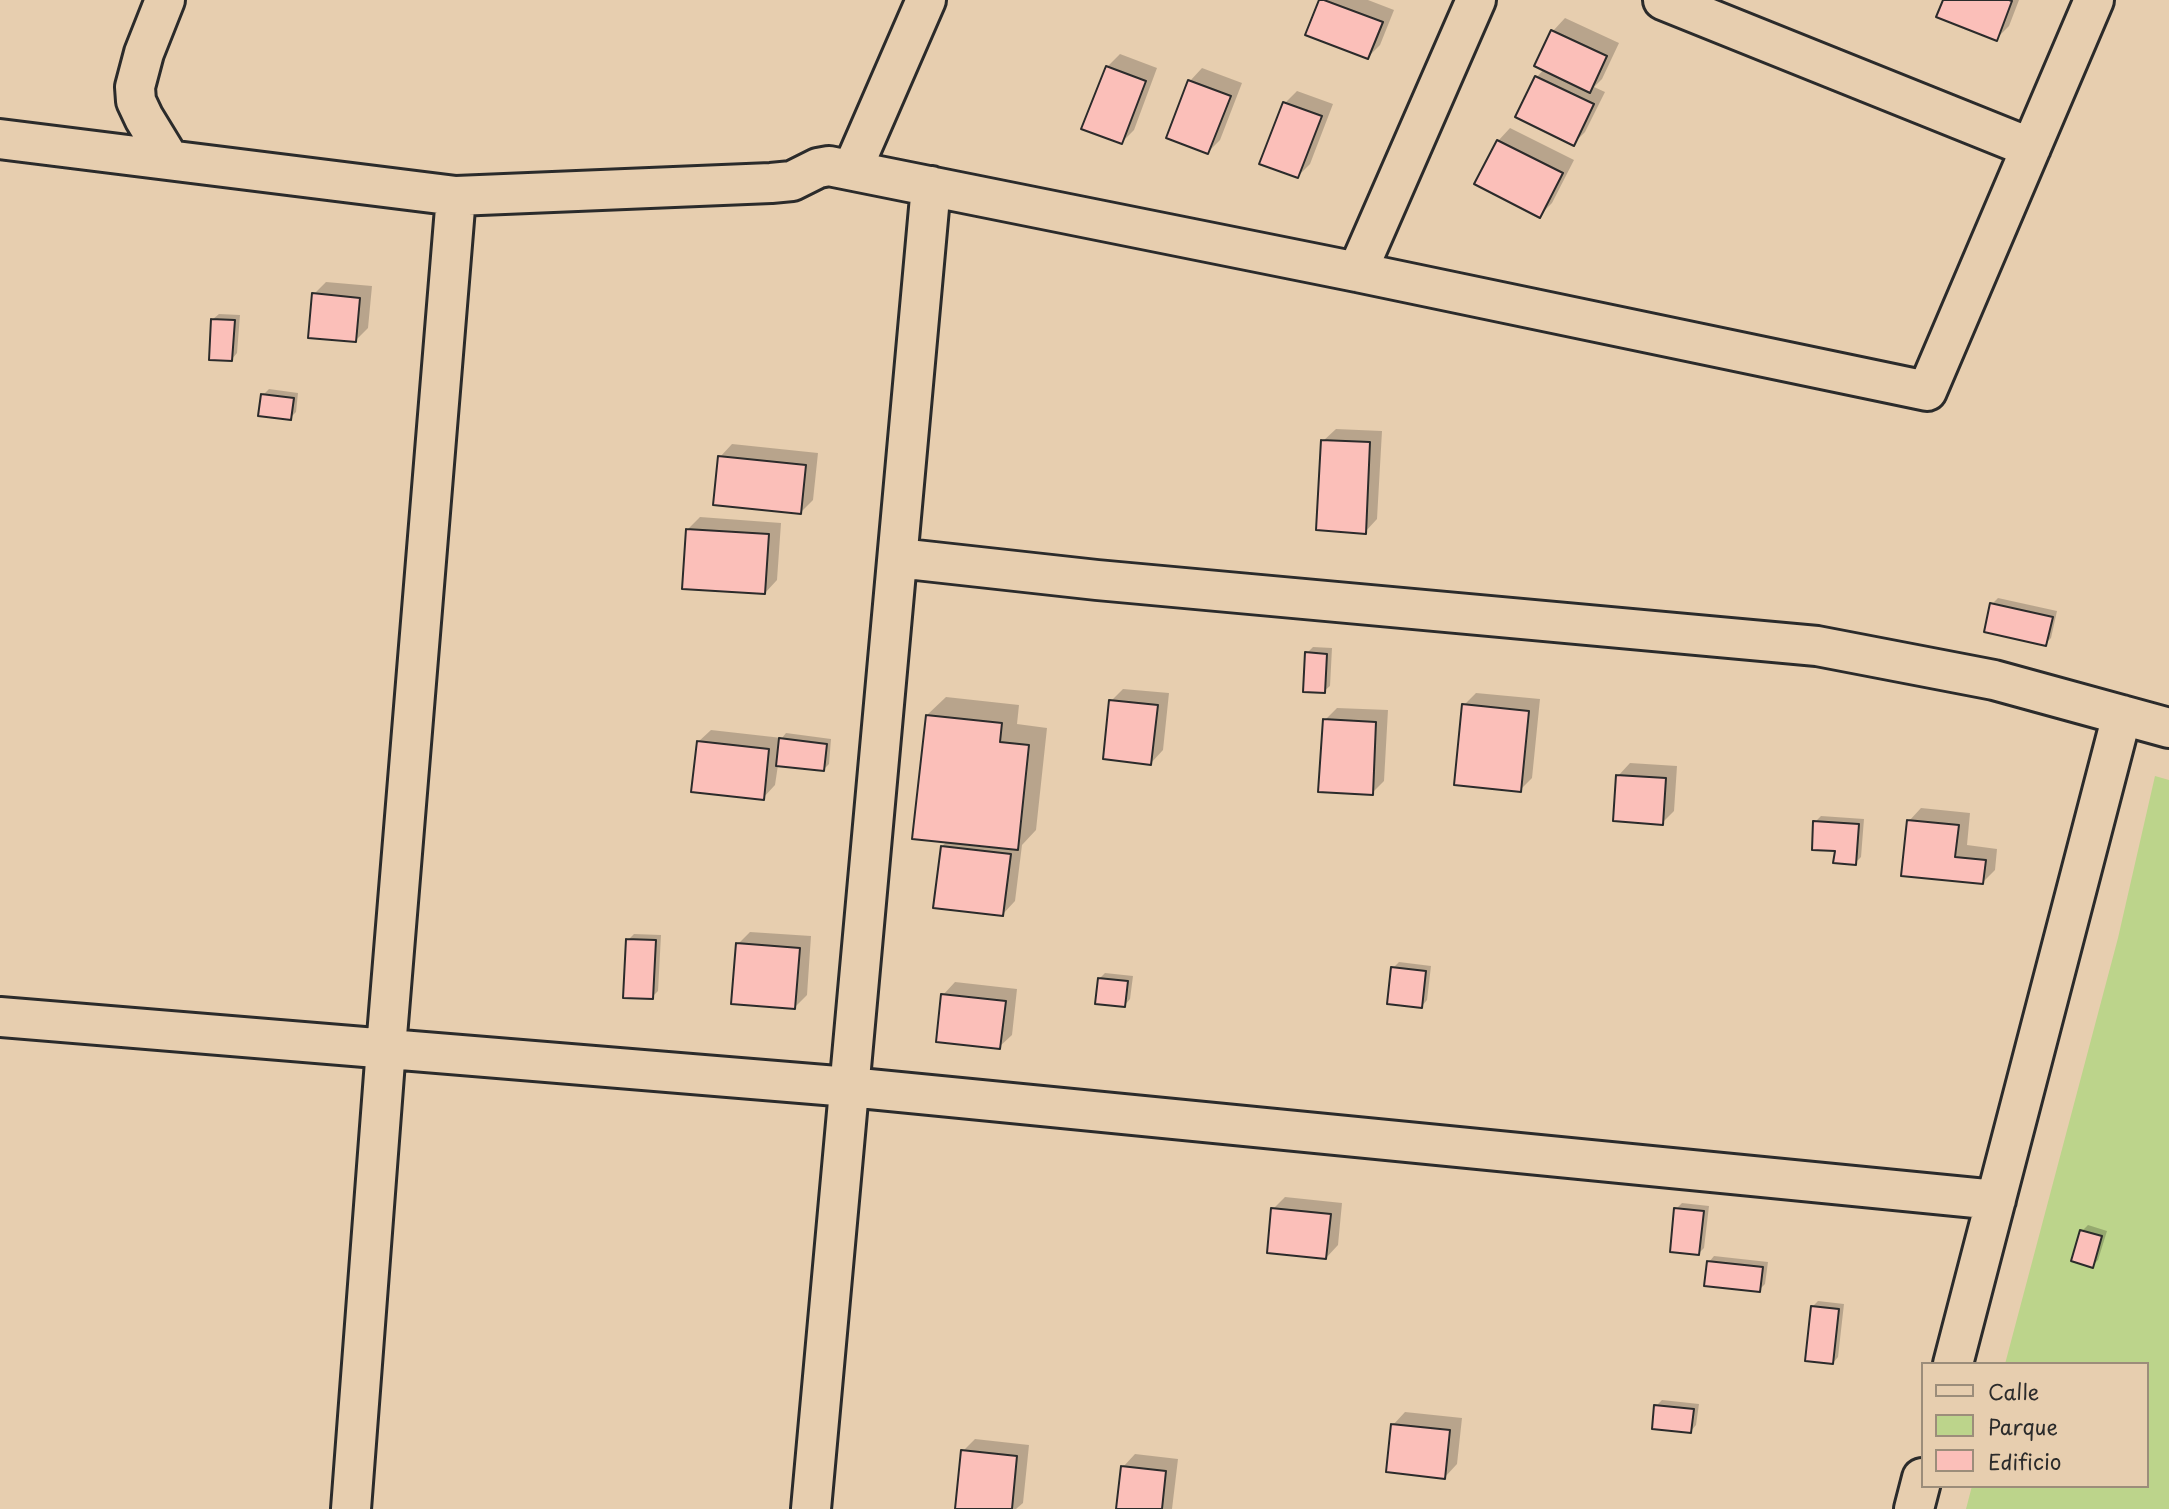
<!DOCTYPE html>
<html>
<head>
<meta charset="utf-8">
<style>
  body { margin:0 }
  #map { position:relative; width:2169px; height:1509px; overflow:hidden; background:#e7ceaf; font-family:"Playpen Sans",sans-serif }
  canvas { display:block }
  .legend { position:absolute; left:1921px; top:1362px; width:228px; height:126px; box-sizing:border-box; background:#e7ceaf; border:2px solid #9c8d7a; margin:0; padding:9px 12px; list-style:none; font-size:21px; color:#2b2b2b }
  .legend li { display:flex; align-items:center; gap:14px; height:35px }
  .legend b { width:35px; border:2px solid #9c8d7a }
</style>
</head>
<body>
<div id="map">
<canvas width="2169" height="1509"></canvas>
<ul class="legend">
<li><b style="height:9px;background:#e7ceaf"></b>Calle</li>
<li><b style="height:19px;background:#bcd48b"></b>Parque</li>
<li><b style="height:19px;background:#fbbfb9"></b>Edificio</li>
</ul>
</div>
<script>
const c = document.querySelector('canvas').getContext('2d');
c.lineJoin = 'round';
function paint(path, color) { c.fillStyle = color; c.fill(path, 'evenodd'); }
const poly = rows => new Path2D(rows.map(r => 'M' + r).join(''));
function strokePath(path, color, width, dash) { c.strokeStyle = color; c.lineWidth = width; c.lineCap = dash ? 'butt' : 'round'; c.setLineDash(dash || []); c.stroke(path); }
const green = poly([
  [2155,776,2169,780,2169,1509,1966,1509,1972,1486,2146,1486,2146,1364,2005,1364,2118,938]
]);
const shadow = poly([
  [1321,0,1368,0,1394,10,1380,45,1368,57],
  [1945,0,2019,0,2009,26,1996,39],
  [1565,18,1619,43,1602,79,1594,87,1605,92,1585,132,1573,144,1517,117,1537,77,1544,69,1537,66,1553,31],
  [1120,54,1157,68,1134,130,1122,142,1083,128,1107,67],
  [1202,68,1242,83,1220,140,1208,152,1168,137,1190,81],
  [1297,91,1333,104,1310,164,1298,176,1285,103],
  [1510,128,1574,160,1552,203,1539,216,1498,141],
  [326,282,372,286,368,328,356,340,314,294],
  [219,314,240,315,237,353,232,359,213,319],
  [269,389,298,393,296,412,290,418,263,395],
  [1336,429,1382,431,1377,519,1365,532,1323,441],
  [732,444,818,453,813,500,801,512,720,457],
  [700,517,781,523,777,580,765,593,687,530],
  [1998,598,2057,611,2051,638,2045,644,1992,604],
  [1313,647,1332,648,1330,686,1324,691,1307,653],
  [1123,689,1169,693,1163,750,1151,763,1111,701],
  [1476,693,1540,699,1532,778,1520,790,1464,705],
  [946,697,1019,705,1017,724,1047,728,1036,830,1022,845,1015,901,1003,914,942,846,948,841,927,715],
  [1337,708,1388,710,1384,781,1372,793,1325,720],
  [711,730,782,738,786,733,831,739,829,764,823,770,778,765,775,785,763,798,698,742],
  [1630,763,1677,766,1674,811,1662,823,1618,776],
  [1921,808,1970,813,1967,845,1997,849,1995,870,1983,882,1909,821],
  [1821,816,1864,819,1861,857,1855,863,1837,849,1815,822],
  [750,932,811,936,807,995,794,1008,738,944],
  [634,934,661,935,658,991,652,997,628,940],
  [1399,962,1431,966,1427,1000,1422,1006,1393,968],
  [1105,973,1133,976,1130,999,1125,1005,1099,979],
  [955,982,1017,989,1012,1035,999,1047,943,995],
  [1285,1197,1342,1203,1338,1245,1326,1258,1273,1209],
  [1682,1203,1709,1206,1704,1248,1699,1253,1676,1209],
  [2088,1225,2107,1231,2098,1260,2092,1266,2082,1231],
  [1714,1256,1768,1262,1765,1284,1759,1290,1709,1262],
  [1818,1301,1844,1304,1838,1357,1833,1363,1812,1307],
  [1662,1400,1699,1404,1696,1425,1691,1431,1656,1406],
  [1405,1412,1462,1418,1457,1464,1445,1477,1393,1425],
  [975,1439,1029,1445,1023,1503,1016,1509,957,1509,963,1451],
  [1135,1454,1178,1459,1172,1509,1118,1509,1123,1467]
]);
const building = poly([
  [1319,0,1324,0,1383,22,1368,59,1305,35,1319,0],
  [1943,0,2009,0,2012,1,1997,41,1936,17,1943,0],
  [1551,30,1607,56,1590,93,1534,66,1551,30],
  [1106,66,1146,81,1122,144,1081,129,1106,66],
  [1535,76,1594,104,1574,146,1515,117,1535,76],
  [1188,80,1231,96,1208,154,1166,138,1188,80],
  [1283,102,1322,116,1298,178,1259,164,1283,102],
  [1497,140,1563,173,1540,218,1474,184,1497,140],
  [312,293,360,298,356,342,308,338,312,293],
  [211,319,235,320,232,361,209,360,211,319],
  [261,394,294,398,291,420,258,416,261,394],
  [1321,440,1370,442,1366,534,1316,530,1321,440],
  [718,456,806,465,801,514,713,505,718,456],
  [686,529,769,534,765,594,682,589,686,529],
  [1990,603,2053,617,2046,646,1984,632,1990,603],
  [1305,652,1327,654,1325,693,1303,692,1305,652],
  [1109,700,1158,705,1151,765,1103,759,1109,700],
  [1462,704,1529,711,1521,792,1454,785,1462,704],
  [926,715,1002,723,1000,742,1029,745,1018,850,912,839,926,715],
  [1323,719,1376,722,1373,795,1318,792,1323,719],
  [779,738,827,744,824,771,776,766,779,738],
  [697,741,769,749,764,800,691,792,697,741],
  [1616,775,1666,778,1663,825,1613,821,1616,775],
  [1907,820,1959,825,1955,857,1986,860,1983,884,1901,876,1907,820],
  [1813,821,1859,824,1856,865,1833,863,1835,851,1812,850,1813,821],
  [941,846,1011,854,1003,916,933,908,941,846],
  [626,939,656,940,653,999,623,998,626,939],
  [736,943,800,948,795,1009,731,1004,736,943],
  [1391,967,1426,971,1422,1008,1387,1004,1391,967],
  [1098,978,1128,981,1125,1007,1095,1004,1098,978],
  [941,994,1006,1001,1000,1049,936,1042,941,994],
  [1271,1208,1331,1214,1326,1259,1267,1253,1271,1208],
  [1674,1208,1704,1211,1699,1255,1670,1252,1674,1208],
  [2080,1230,2102,1236,2093,1268,2071,1261,2080,1230],
  [1707,1261,1763,1267,1760,1292,1704,1286,1707,1261],
  [1811,1306,1839,1309,1833,1364,1805,1361,1811,1306],
  [1654,1405,1694,1409,1691,1433,1652,1429,1654,1405],
  [1391,1424,1450,1430,1445,1479,1386,1472,1391,1424],
  [961,1450,1017,1456,1012,1509,955,1509,961,1450],
  [1121,1466,1166,1471,1162,1509,1116,1509,1121,1466]
]);
const minor = poly([
  [165,0,144,53,135,87,136,101,144,118,169,159],
  [1663,0,2031,148],
  [0,139,456,196,771,183,792,181,818,168,829,166,1357,272,1927,391,2094,0],
  [852,170,926,0],
  [1357,272,1476,0],
  [898,558,1097,580,1817,646,1994,680,2169,728],
  [0,1017,849,1087,1996,1200],
  [1953,1364,2122,715],
  [351,1509,386,1048,456,196],
  [811,1509,931,186],
  [1914,1509,1922,1478]
]);
paint(green, '#bcd48b');
paint(shadow, '#0003');
paint(building, '#fbbfb9');
strokePath(building, '#2b2b2b', 2);
strokePath(minor, '#2b2b2b', 44);
strokePath(minor, '#e7ceaf', 38);
</script>
</body>
</html>
